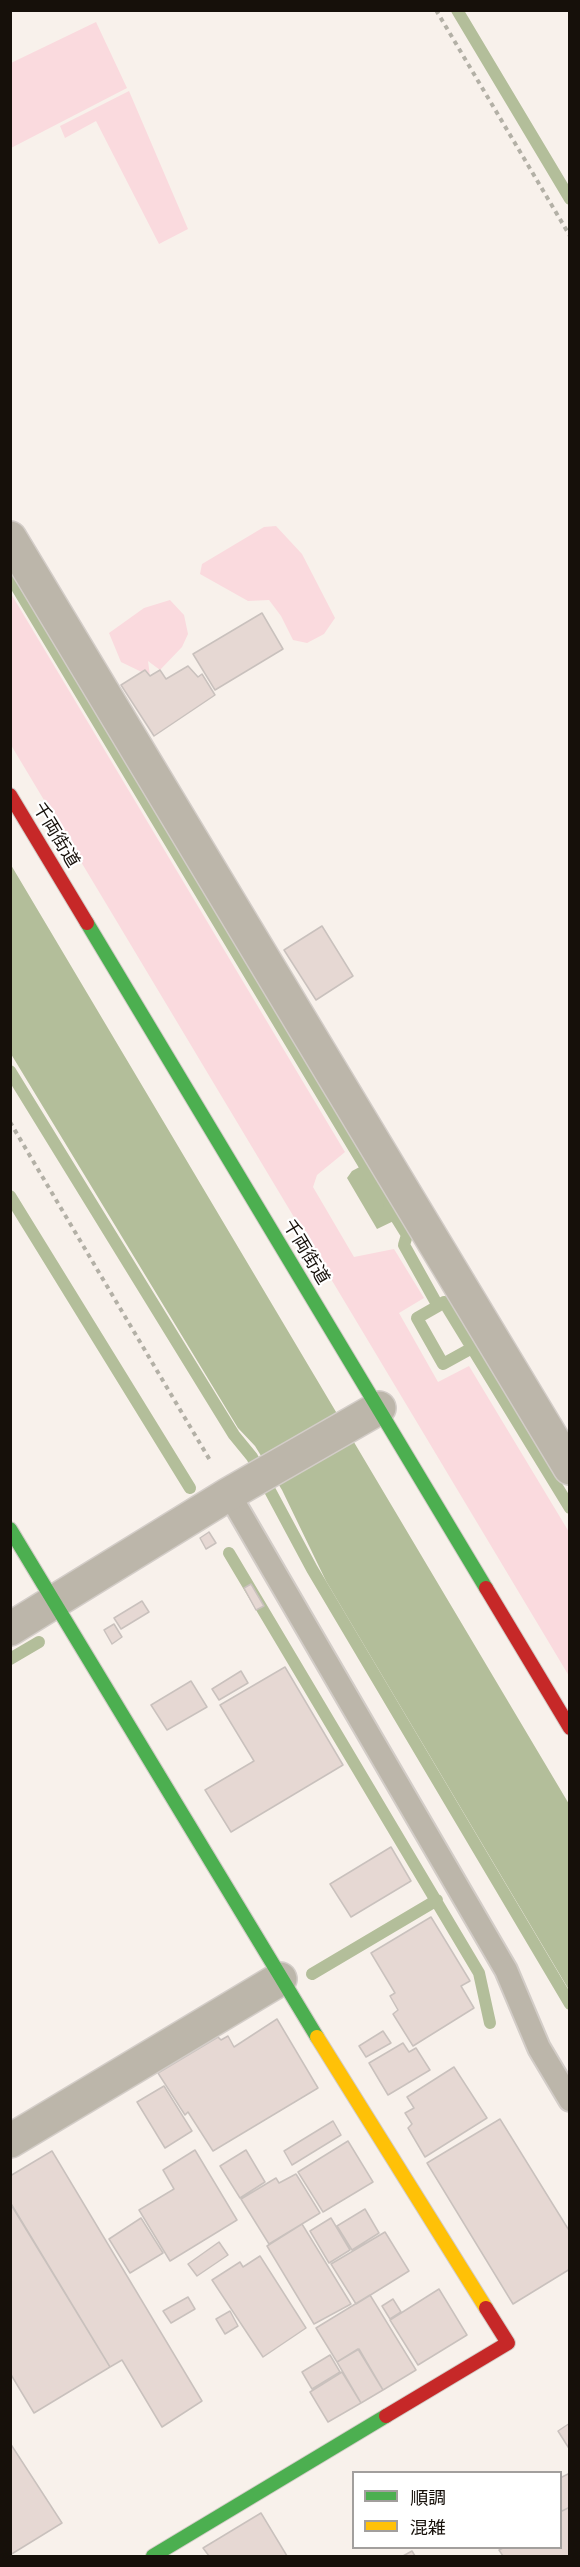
<!DOCTYPE html>
<html>
<head>
<meta charset="utf-8">
<style>
  body { margin:0 }
  #map { position:relative; width:580px; height:2567px; overflow:hidden; background:#f8f1eb; font-family:"Alegreya Sans","Noto Sans JP",sans-serif }
  canvas { display:block }
  .frame { position:absolute; inset:0; border:12px solid #16100a; pointer-events:none }
  .legend { position:absolute; left:352px; top:2471px; width:210px; height:78px; box-sizing:border-box; background:#fff; border:2px solid #a29f9d; margin:0; padding:8px 10px; list-style:none; font-size:18px; color:#16100a }
  .legend li { display:flex; align-items:center; gap:12px; height:30px }
  .legend b { width:30px; border:2px solid #a29f9d }
</style>
</head>
<body>
<div id="map">
<canvas width="580" height="2567"></canvas>
<div class="frame"></div>
<ul class="legend">
<li><b style="height:8px;background:#4caf50"></b>順調</li>
<li><b style="height:8px;background:#ffc107"></b>混雑</li>
</ul>
</div>
<script>
const c = document.querySelector('canvas').getContext('2d');
c.lineJoin = 'round';
function paint(path, color) { c.fillStyle = color; c.fill(path, 'evenodd'); }
const poly = rows => new Path2D(rows.map(r => 'M' + r).join(''));
function strokePath(path, color, width, dash) { c.strokeStyle = color; c.lineWidth = width; c.lineCap = dash ? 'butt' : 'round'; c.setLineDash(dash || []); c.stroke(path); }
function label(font, color, halo, rows, align = 'center') {
  c.font = font + ' "Alegreya Sans","Noto Sans JP",sans-serif'; c.lineWidth = 4.5; c.setLineDash([]); c.textBaseline = 'middle'; c.strokeStyle = halo; c.fillStyle = color; for (const [text, x, y, turn = 0] of rows) {
    c.save(); c.translate(x, y); c.rotate((+turn || 0) * Math.PI / 180); c.textAlign = isNaN(turn) ? turn : align; if (halo) c.strokeText(text, 0, 0); c.fillText(text, 0, 0); c.restore();
  }
}
const green = poly([
  [96,22,127,88,11,148,11,63],
  [129,91,188,229,159,244,96,121,65,138,60,126],
  [276,526,302,554,335,618,324,634,307,643,293,640,281,616,269,600,248,601,200,574,202,564,264,527],
  [10,592,345,1152,317,1175,313,1187,354,1257,394,1249,424,1298,399,1313,438,1382,469,1366,569,1532,569,1676,11,745],
  [170,600,184,615,188,634,182,647,160,670,148,661,150,676,121,662,109,633,144,608]
]);
const water = poly([
  [11,865,569,1804,569,1990,326,1581,282,1490,255,1446,238,1428,11,1054],
  [369,1162,402,1217,377,1229,347,1178,352,1171]
]);
const stream = poly([
  [457,10,570,199],
  [10,576,372,1178],
  [10,1071,234,1435,252,1457,312,1569,570,2004],
  [10,1196,190,1488],
  [389,1206,407,1235,404,1245,438,1306,444,1302,570,1508],
  [438,1306,417,1318,443,1364,472,1348],
  [229,1553,479,1973,490,2023],
  [10,1659,39,1642],
  [312,1974,437,1900]
]);
const building = poly([
  [262,613,283,649,215,690,193,654,262,613],
  [188,666,198,677,202,674,215,695,154,736,121,685,145,670,150,676,160,670,166,679,188,666],
  [322,926,353,976,316,1000,284,950,322,926],
  [209,1532,216,1543,206,1549,200,1538,209,1532],
  [251,1584,264,1606,256,1610,244,1588,251,1584],
  [142,1601,149,1612,121,1629,114,1618,142,1601],
  [114,1624,122,1637,112,1644,104,1630,114,1624],
  [285,1667,343,1765,231,1832,205,1790,254,1761,220,1705,285,1667],
  [241,1671,248,1683,219,1700,212,1689,241,1671],
  [191,1681,207,1707,167,1730,151,1705,191,1681],
  [391,1847,411,1881,351,1917,330,1884,391,1847],
  [431,1917,470,1981,461,1986,474,2008,413,2046,393,2014,398,2010,390,1996,395,1993,371,1953,431,1917],
  [277,2019,318,2088,213,2151,188,2112,185,2115,158,2073,218,2037,221,2040,228,2036,234,2047,277,2019],
  [383,2031,391,2043,366,2057,359,2046,383,2031],
  [403,2043,409,2052,416,2048,430,2070,388,2095,369,2063,403,2043],
  [454,2067,487,2118,425,2157,408,2128,412,2124,405,2113,414,2108,407,2097,454,2067],
  [164,2086,192,2131,165,2148,137,2102,164,2086],
  [500,2119,570,2232,570,2269,513,2304,427,2163,500,2119],
  [333,2121,341,2135,292,2165,284,2151,333,2121],
  [348,2141,373,2182,323,2212,298,2172,348,2141],
  [195,2150,237,2220,170,2261,139,2210,174,2189,163,2170,195,2150],
  [246,2150,265,2182,240,2198,220,2166,246,2150],
  [52,2151,202,2401,162,2427,122,2360,110,2367,10,2202,10,2176,52,2151],
  [296,2174,320,2213,269,2244,241,2199,276,2178,279,2183,296,2174],
  [10,2203,110,2367,34,2413,10,2373,10,2203],
  [365,2209,379,2233,352,2250,337,2226,365,2209],
  [141,2218,163,2253,130,2273,109,2239,141,2218],
  [331,2218,350,2250,329,2263,310,2231,331,2218],
  [302,2224,351,2304,314,2324,267,2246,302,2224],
  [385,2232,409,2271,356,2304,331,2264,385,2232],
  [219,2242,228,2255,197,2276,188,2264,219,2242],
  [260,2256,306,2328,263,2357,212,2280,240,2262,243,2267,260,2256],
  [439,2289,467,2335,418,2365,390,2320,439,2289],
  [370,2295,416,2370,383,2390,358,2349,337,2362,316,2328,370,2295],
  [188,2297,195,2309,171,2323,163,2311,188,2297],
  [393,2299,401,2312,390,2319,382,2306,393,2299],
  [230,2311,238,2326,225,2334,216,2319,230,2311],
  [359,2349,383,2390,361,2403,337,2362,359,2349],
  [330,2355,340,2372,312,2389,302,2372,330,2355],
  [342,2372,361,2403,328,2422,310,2392,342,2372],
  [570,2423,570,2450,558,2431,570,2423],
  [10,2443,62,2523,10,2555,10,2443],
  [570,2473,570,2507,560,2512,560,2478,570,2473],
  [570,2507,570,2556,503,2556,499,2550,503,2548,560,2548,560,2512,570,2507],
  [261,2513,287,2556,209,2556,203,2548,261,2513],
  [412,2551,415,2556,403,2556,412,2551]
]);
const path = poly([
  [436,10,570,236],
  [10,1122,211,1462]
]);
const lane = poly([
  [229,1494,506,1970,539,2048,570,2100]
]);
const street = poly([
  [10,538,570,1468],
  [10,1629,229,1494,379,1408],
  [10,2141,280,1979]
]);
const fast = poly([
  [87,923,486,1588],
  [10,1529,317,2037],
  [153,2556,386,2416]
]);
const slow = poly([
  [317,2037,486,2308]
]);
const jam = poly([
  [10,795,87,923],
  [486,1588,570,1728],
  [386,2416,508,2343,486,2308]
]);
const streetNames = [
  ["千両街道",56,835,59],
  ["千両街道",306,1252,59]
];
paint(green, '#fadade');
paint(water, '#b3be9a');
strokePath(stream, '#b3be9a', 12);
paint(building, '#e6d8d3');
strokePath(building, '#c9c1bd', 1.5);
strokePath(lane, '#d3cdc8', 26);
strokePath(street, '#d3cdc8', 36);
strokePath(fast, '#d3cdc8', 16);
strokePath(slow, '#d3cdc8', 16);
strokePath(jam, '#d3cdc8', 16);
strokePath(path, '#b3b0a6', 4, [4.5, 4.5]);
strokePath(lane, '#bcb6aa', 22);
strokePath(street, '#bcb6aa', 33);
strokePath(fast, '#4caf50', 14);
strokePath(slow, '#ffc107', 14);
strokePath(jam, '#c62828', 14);
label('18px', '#16100a', '#fff', streetNames);
</script>
</body>
</html>
